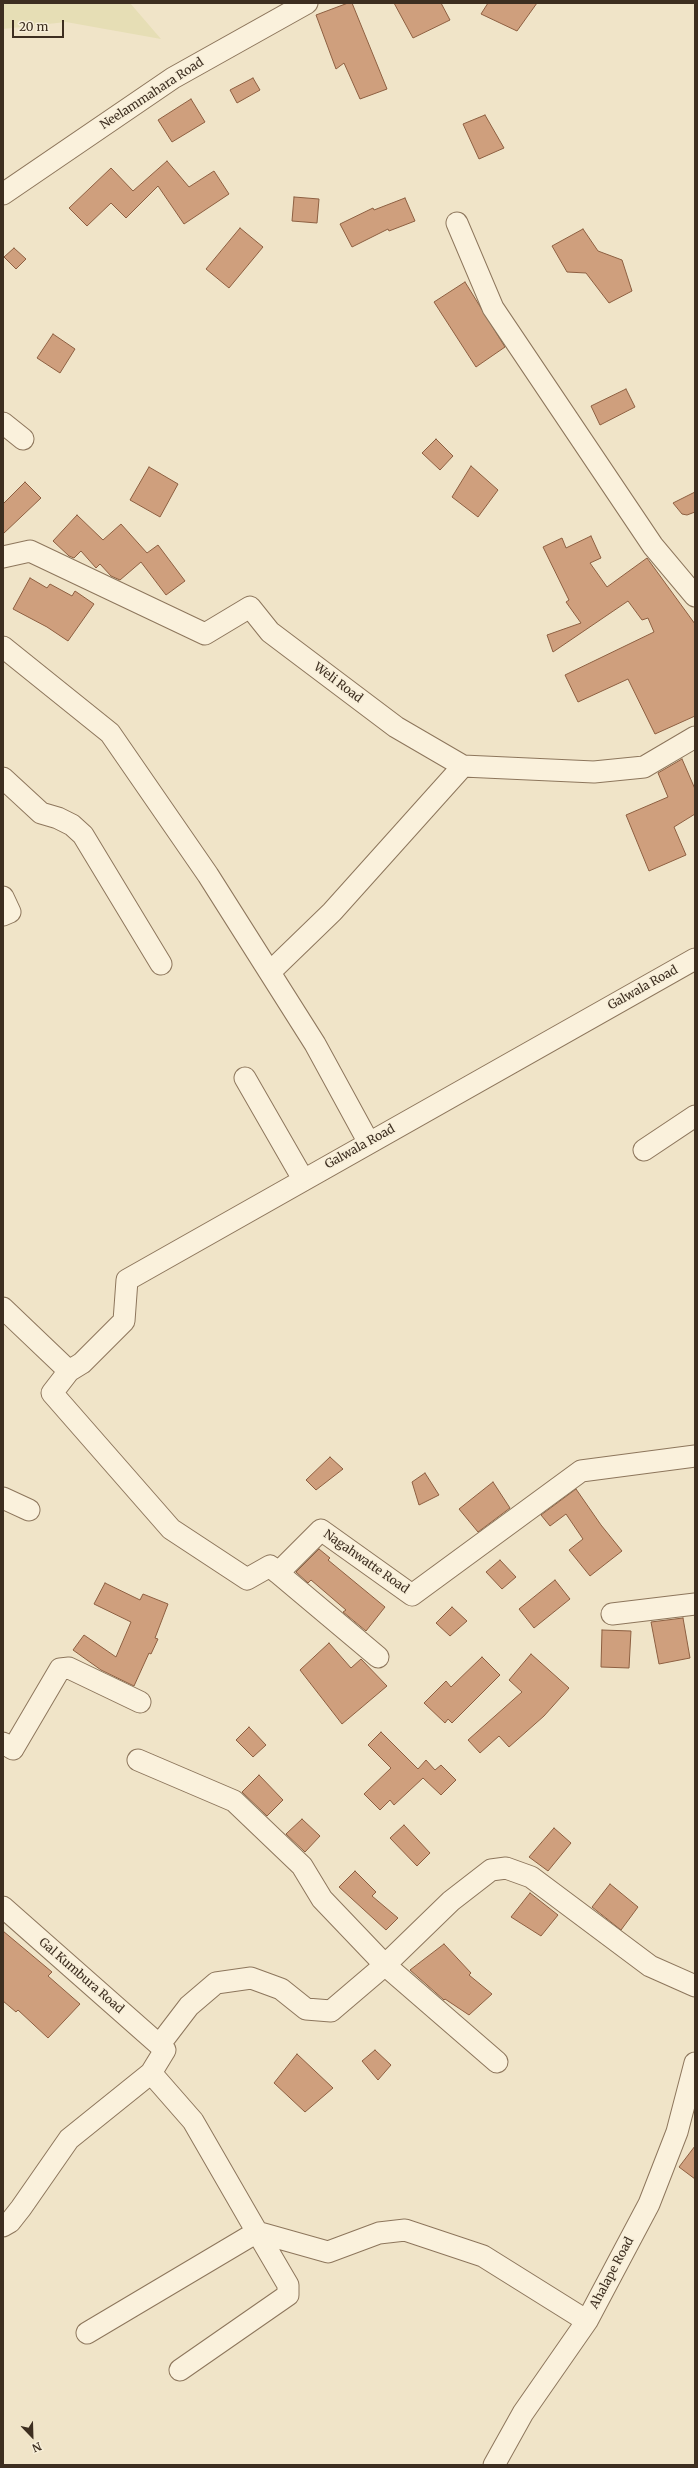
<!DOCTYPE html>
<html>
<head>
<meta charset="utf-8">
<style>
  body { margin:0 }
  #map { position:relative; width:698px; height:2468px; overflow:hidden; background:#f0e4c8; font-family:Merriweather,serif }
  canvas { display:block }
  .frame { position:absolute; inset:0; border:4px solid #3d2e20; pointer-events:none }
  .north { position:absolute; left:12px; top:2416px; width:40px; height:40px; -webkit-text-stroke:3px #f7eed8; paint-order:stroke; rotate:157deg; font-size:11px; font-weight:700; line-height:16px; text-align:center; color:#3d2e20 }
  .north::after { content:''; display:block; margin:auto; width:14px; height:18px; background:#3d2e20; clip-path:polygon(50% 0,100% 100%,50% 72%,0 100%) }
  .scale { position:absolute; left:12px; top:20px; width:52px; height:18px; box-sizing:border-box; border:2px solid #3d2e20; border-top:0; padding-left:5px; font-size:12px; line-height:14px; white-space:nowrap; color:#3d2e20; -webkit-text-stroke:3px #f7eed8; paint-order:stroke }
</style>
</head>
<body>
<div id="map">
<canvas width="698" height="2468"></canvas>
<div class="frame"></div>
<div class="north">N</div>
<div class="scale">20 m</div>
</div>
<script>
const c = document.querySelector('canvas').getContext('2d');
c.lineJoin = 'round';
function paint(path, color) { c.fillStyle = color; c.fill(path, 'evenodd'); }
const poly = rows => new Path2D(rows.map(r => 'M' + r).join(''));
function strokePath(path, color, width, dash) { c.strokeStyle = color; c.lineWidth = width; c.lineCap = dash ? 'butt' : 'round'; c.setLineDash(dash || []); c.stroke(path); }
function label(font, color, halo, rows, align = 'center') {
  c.font = font + ' Merriweather,serif'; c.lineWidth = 3; c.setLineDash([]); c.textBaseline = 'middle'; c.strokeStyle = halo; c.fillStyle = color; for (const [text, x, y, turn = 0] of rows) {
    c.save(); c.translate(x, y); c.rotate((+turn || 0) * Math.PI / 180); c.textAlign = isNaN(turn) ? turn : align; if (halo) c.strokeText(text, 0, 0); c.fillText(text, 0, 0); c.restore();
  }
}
const farmland = poly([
  [3,3,130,3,161,39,66,22,3,29]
]);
const building = poly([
  [348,3,352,3,387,89,360,99,344,63,336,69,316,15,348,3],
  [394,3,441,3,450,20,413,38,394,3],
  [488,3,537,3,517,31,481,14,488,3],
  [253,78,260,90,237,103,230,90,253,78],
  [191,99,205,122,172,142,158,120,191,99],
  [485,115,504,148,479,159,463,124,485,115],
  [167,161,189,187,214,171,229,194,184,224,158,186,126,218,111,203,87,226,69,208,111,168,133,191,167,161],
  [294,197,319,199,317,223,292,221,294,197],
  [405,198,415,221,389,231,388,229,352,247,340,224,373,208,374,210,405,198],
  [240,228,263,247,229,288,206,269,240,228],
  [583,229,598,251,622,260,632,291,609,303,586,273,567,272,552,246,583,229],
  [14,248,26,259,16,269,4,257,14,248],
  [465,282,505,347,476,367,434,302,465,282],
  [53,334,75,349,60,373,37,358,53,334],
  [626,389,635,407,600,425,591,406,626,389],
  [436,439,453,456,440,470,422,453,436,439],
  [471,466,498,490,478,517,452,497,471,466],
  [149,467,178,484,160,517,130,500,149,467],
  [25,482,41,498,3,534,3,504,25,482],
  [695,492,695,512,687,515,682,514,673,503,695,492],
  [77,515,103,540,121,524,147,553,158,545,185,581,166,595,141,562,120,580,111,576,100,564,96,568,81,551,74,558,69,556,53,541,77,515],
  [591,536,601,558,590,563,607,587,647,558,695,624,695,716,655,734,628,679,578,702,565,675,654,632,648,618,642,620,628,601,553,652,547,635,581,623,566,602,569,600,543,547,562,538,566,548,591,536],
  [30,578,47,588,50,584,72,596,75,591,94,604,68,641,47,627,13,609,30,578],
  [682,759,695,789,695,814,674,827,686,855,649,871,626,815,668,797,658,773,682,759],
  [330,1457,343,1469,316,1490,306,1480,330,1457],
  [425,1473,439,1495,419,1505,412,1482,425,1473],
  [493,1482,510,1508,478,1532,459,1509,493,1482],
  [576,1489,601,1525,622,1551,590,1576,569,1550,583,1539,566,1514,550,1526,541,1515,576,1489],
  [319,1549,330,1558,328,1560,385,1607,366,1631,343,1612,346,1610,311,1580,308,1583,296,1572,319,1549],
  [500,1560,516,1577,502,1589,486,1572,500,1560],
  [555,1580,570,1599,534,1628,519,1609,555,1580],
  [105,1583,140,1600,143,1594,168,1604,155,1638,158,1639,151,1654,149,1653,134,1686,101,1670,73,1650,84,1635,116,1657,131,1622,94,1604,105,1583],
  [452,1607,467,1621,450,1636,436,1623,452,1607],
  [683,1618,690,1658,659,1664,651,1622,683,1618],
  [602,1630,631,1631,629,1668,601,1667,602,1630],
  [329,1643,351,1668,361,1659,387,1686,342,1724,300,1670,329,1643],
  [531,1654,569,1688,544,1716,509,1747,499,1736,480,1753,468,1740,522,1692,509,1680,531,1654],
  [482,1657,500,1675,452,1723,448,1719,445,1723,424,1703,446,1681,451,1687,482,1657],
  [249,1727,266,1745,253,1757,236,1740,249,1727],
  [381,1732,418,1769,426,1760,435,1770,441,1765,456,1780,441,1795,423,1778,394,1805,390,1800,380,1810,364,1794,391,1768,368,1745,381,1732],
  [259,1775,283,1800,267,1816,242,1792,259,1775],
  [302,1819,320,1836,305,1852,286,1834,302,1819],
  [404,1825,430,1853,417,1866,390,1838,404,1825],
  [554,1828,571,1843,548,1871,529,1857,554,1828],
  [355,1871,376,1892,372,1896,398,1918,386,1930,339,1887,355,1871],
  [610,1884,638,1907,621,1930,592,1907,610,1884],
  [530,1893,558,1915,541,1936,511,1917,530,1893],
  [3,1931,52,1972,48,1976,80,2004,48,2038,18,2010,16,2012,3,2001,3,1931],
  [444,1944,471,1973,469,1975,492,1994,469,2015,445,1999,444,2000,410,1970,444,1944],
  [375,2050,391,2065,378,2080,362,2061,375,2050],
  [297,2054,333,2088,305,2112,274,2083,297,2054],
  [695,2146,695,2179,679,2167,695,2146]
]);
const minor = poly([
  [3,194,173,78,307,3],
  [457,223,493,308,653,546,695,596],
  [3,423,23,439],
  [3,557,30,551,205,634,250,607,270,632,396,727,463,766,594,772,644,767,695,737],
  [3,647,110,733,208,875,315,1044,369,1143],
  [3,778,41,813,58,818,72,825,83,835,161,964],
  [3,897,10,912,3,915],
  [695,959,127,1280,124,1321,82,1363,69,1371,52,1393,171,1529,247,1579,270,1566,278,1573,321,1530,412,1595,581,1471,695,1456],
  [270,972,332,912,463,766],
  [245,1078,303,1179],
  [644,1150,695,1116],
  [3,1308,69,1371],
  [3,1498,29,1510],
  [278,1573,378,1657],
  [612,1614,695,1604],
  [3,1743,13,1749,60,1669,69,1668,140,1702],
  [138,1760,234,1801,302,1866,322,1899,385,1965,497,2062],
  [3,1907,165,2050,151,2073,69,2139,21,2208,10,2222,3,2226],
  [160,2044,189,2006,216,1983,251,1978,281,1989,306,2009,331,2011,385,1965,451,1901,491,1870,506,1868,531,1877,650,1966,695,1986],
  [151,2073,193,2121,257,2232,328,2252,379,2233,405,2230,483,2256,587,2321],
  [87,2333,257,2232,288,2285,288,2295,180,2370],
  [494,2465,523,2413,587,2321,649,2204,677,2132,695,2063]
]);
const streetNames = [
  ["Neelammahara Road",152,94,-33],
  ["Weli Road",338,683,37],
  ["Galwala Road",643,988,-29],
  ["Galwala Road",360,1147,-29],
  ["Nagahwatte Road",366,1562,35],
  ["Gal Kumbura Road",81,1976,41],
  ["Ahalape Road",612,2273,-62]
];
paint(farmland, '#e6deb5');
paint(building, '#cf9f7d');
strokePath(building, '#8d5f41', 1);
strokePath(minor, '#8d765c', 23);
strokePath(minor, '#faf1dc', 21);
label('12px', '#3d2e20', '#f7eed8', streetNames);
</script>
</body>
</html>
